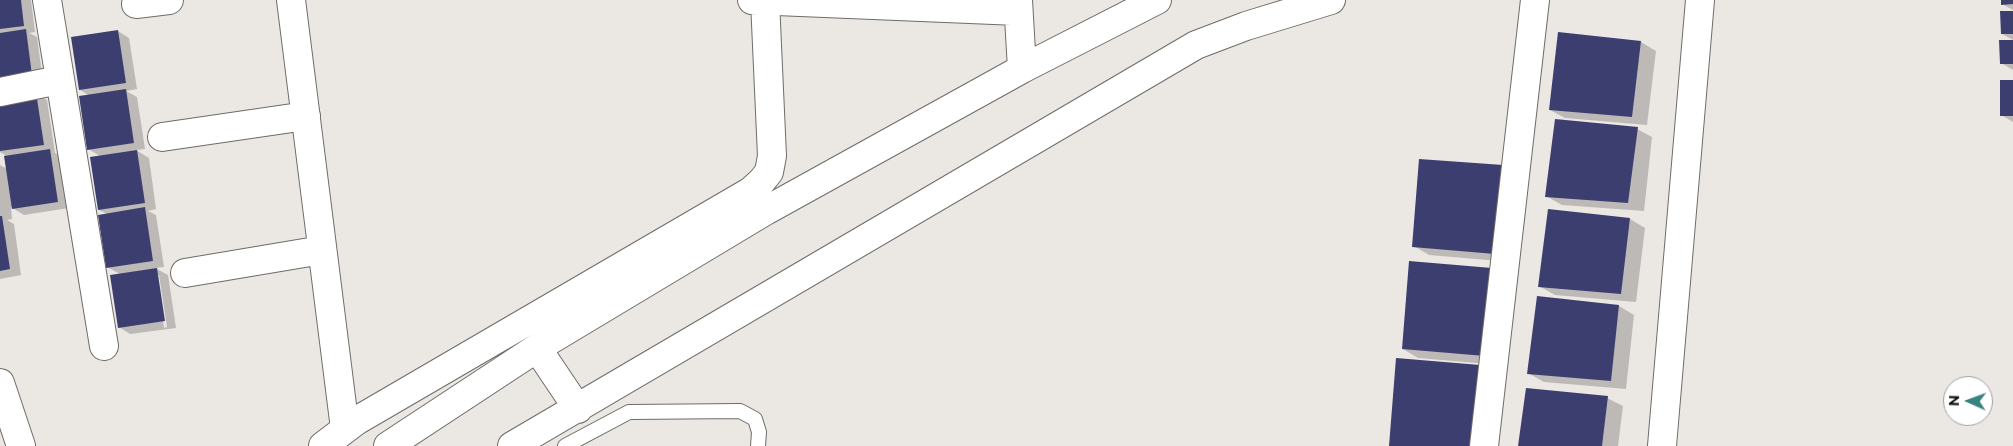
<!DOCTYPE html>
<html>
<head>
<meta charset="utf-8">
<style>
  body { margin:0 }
  #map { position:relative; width:2013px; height:446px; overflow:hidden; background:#ebe8e4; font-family:Montserrat,sans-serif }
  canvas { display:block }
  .north { position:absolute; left:1943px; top:376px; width:50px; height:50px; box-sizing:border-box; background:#fff; border:1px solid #9f9f9f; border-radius:50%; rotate:272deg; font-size:14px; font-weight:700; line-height:20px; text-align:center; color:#100f0e }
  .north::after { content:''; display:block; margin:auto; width:18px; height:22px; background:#398282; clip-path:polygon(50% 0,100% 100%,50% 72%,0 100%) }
</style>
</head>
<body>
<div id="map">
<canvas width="2013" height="446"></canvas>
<div class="north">N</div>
</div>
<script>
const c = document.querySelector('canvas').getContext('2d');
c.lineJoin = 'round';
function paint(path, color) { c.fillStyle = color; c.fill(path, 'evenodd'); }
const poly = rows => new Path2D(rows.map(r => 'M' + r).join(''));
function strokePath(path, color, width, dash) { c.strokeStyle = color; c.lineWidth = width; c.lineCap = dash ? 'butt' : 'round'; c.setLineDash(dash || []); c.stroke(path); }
const shadow = poly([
  [0,0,31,0,35,32,29,33,37,37,44,89,35,93,47,100,55,153,62,157,69,208,24,215,11,207,12,219,7,220,14,224,21,275,0,279,0,165,7,169,5,155,0,152],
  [2002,0,2013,0,2013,10,2002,4],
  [2013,12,2013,40,2002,34],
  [118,31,129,38,137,89,126,91,137,97,145,149,136,150,149,158,156,209,148,211,156,215,164,267,155,268,168,275,176,328,130,334,119,327,120,274,107,267,107,214,99,210,100,156,88,149,90,96,80,90],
  [157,275,159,275,167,327,164,328],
  [2013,41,2013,70,2001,63],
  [1641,42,1656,51,1647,125,1565,118,1550,110],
  [2013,81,2013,122,2001,115],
  [1637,129,1652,137,1644,211,1562,205,1546,196],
  [1420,160,1511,262,1429,255,1414,246],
  [1630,219,1645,228,1636,302,1555,295,1539,286],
  [1410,263,1500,365,1418,358,1403,349],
  [1538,298,1619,306,1634,315,1626,389,1544,382,1528,373],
  [1607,398,1623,406,1618,446,1520,446]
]);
const building = poly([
  [0,0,21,0,24,26,0,29],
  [2001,0,2013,0,2013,4,2001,5],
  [2000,11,2013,11,2013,34,2001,34],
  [26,29,33,83,0,88,0,33],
  [118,30,126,83,79,90,71,37],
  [1558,32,1641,41,1632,117,1549,110],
  [1999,40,2013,40,2013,64,2000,64],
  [2000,80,2013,80,2013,116,2000,116],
  [126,89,134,143,87,150,79,96],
  [36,92,44,145,0,151,0,97],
  [1555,119,1638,127,1628,203,1545,197],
  [50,149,58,202,12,209,4,156],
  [137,150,145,203,98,210,90,157],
  [1419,159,1503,165,1495,254,1412,247],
  [145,207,153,261,106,268,98,215],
  [1548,209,1630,218,1621,294,1538,287],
  [0,216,2,216,10,269,0,271],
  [1409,261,1492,268,1485,356,1402,349],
  [157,268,165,321,118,328,110,275],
  [1537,296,1619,305,1611,381,1527,374],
  [1396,358,1480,365,1473,446,1389,446],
  [1526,388,1608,396,1602,446,1518,446]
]);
const lane = poly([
  [565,446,629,412,740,411,755,419,759,432,758,446]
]);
const street = poly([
  [47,0,104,346],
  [291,0,345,429],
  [752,0,1018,11],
  [1018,0,1022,69],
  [136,4,169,0],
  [0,92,59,80],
  [162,137,306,116],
  [185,273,322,250],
  [537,348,578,409],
  [0,383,21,446],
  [323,446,356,421,751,191,761,182,769,172,772,156,765,1],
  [388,446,537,348,767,210,1022,69,1157,0],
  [512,446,1196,45,1246,26,1331,0],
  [1484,446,1535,0],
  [1662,446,1700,0]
]);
paint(shadow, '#0003');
paint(building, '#3c3e6f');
strokePath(lane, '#6e6c68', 16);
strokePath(street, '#6e6c68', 30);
strokePath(lane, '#fff', 14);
strokePath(street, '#fff', 28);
</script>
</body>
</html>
